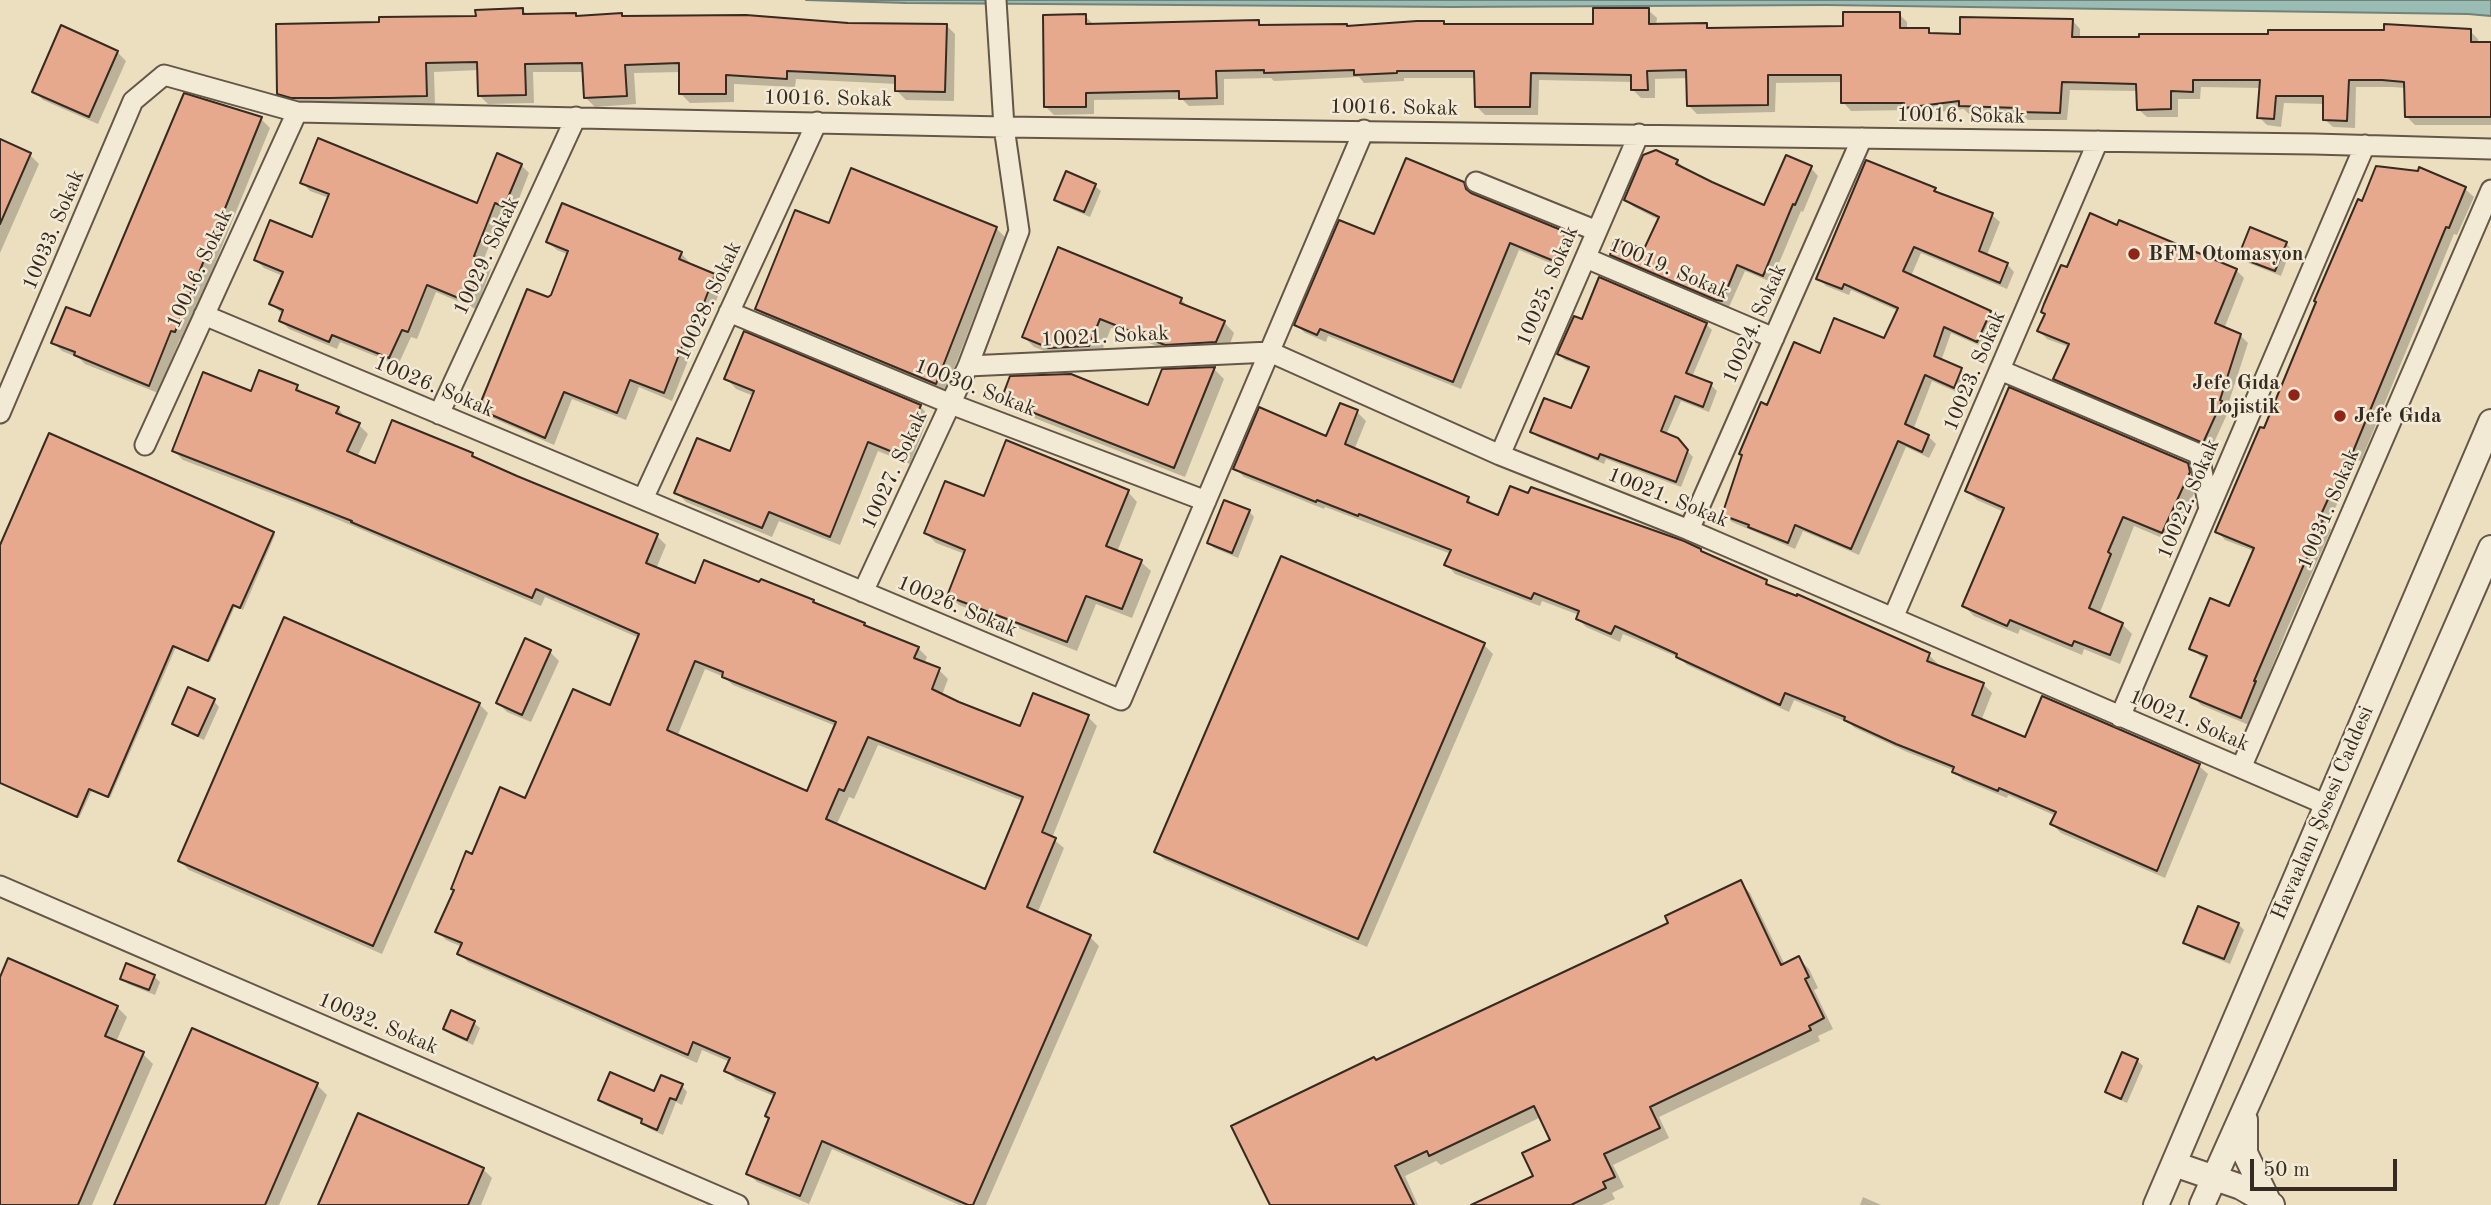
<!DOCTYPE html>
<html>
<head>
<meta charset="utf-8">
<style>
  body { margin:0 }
  #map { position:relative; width:2491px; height:1205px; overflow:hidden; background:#ecdfc0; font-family:"Old Standard TT",serif }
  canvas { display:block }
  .scale { position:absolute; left:2250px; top:1159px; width:147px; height:32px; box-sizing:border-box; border:4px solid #372a20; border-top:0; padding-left:9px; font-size:21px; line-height:24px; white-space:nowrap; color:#372a20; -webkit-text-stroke:5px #f3ead6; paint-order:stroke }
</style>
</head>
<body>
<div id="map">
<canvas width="2491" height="1205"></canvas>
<div class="scale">50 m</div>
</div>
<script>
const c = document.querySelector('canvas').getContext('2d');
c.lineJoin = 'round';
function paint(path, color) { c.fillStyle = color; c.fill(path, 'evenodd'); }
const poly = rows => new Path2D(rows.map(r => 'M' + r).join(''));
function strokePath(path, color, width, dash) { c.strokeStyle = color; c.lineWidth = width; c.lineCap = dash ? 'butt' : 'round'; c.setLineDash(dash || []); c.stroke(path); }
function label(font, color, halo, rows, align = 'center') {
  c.font = font + ' "Old Standard TT",serif'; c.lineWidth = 5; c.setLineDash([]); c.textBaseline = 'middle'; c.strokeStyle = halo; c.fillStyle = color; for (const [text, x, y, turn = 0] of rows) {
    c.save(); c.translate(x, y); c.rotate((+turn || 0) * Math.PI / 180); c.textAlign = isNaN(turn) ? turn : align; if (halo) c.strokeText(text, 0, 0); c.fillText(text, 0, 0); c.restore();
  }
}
const water = poly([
  [806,0,2491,0,2491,16,2468,14,1826,5,1451,7,906,3,806,0]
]);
const shadow = poly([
  [523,10,528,16,578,18,622,15,624,18,946,25,955,34,954,101,906,100,897,91,897,84,796,79,795,87,734,84,734,102,690,103,681,94,681,72,634,73,636,104,595,107,586,98,585,72,533,72,534,103,488,104,479,95,479,70,434,72,435,104,301,106,288,102,279,93,380,24,477,17],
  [1648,10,1657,18,1656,26,1706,25,1711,30,1845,27,1899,14,1907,22,1907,30,1928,30,1933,35,1962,36,2072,20,2080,29,2080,39,2470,31,2478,39,2478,44,2491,44,2491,125,2415,125,2406,116,2406,88,2392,87,2356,87,2355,128,2333,127,2324,119,2325,104,2284,103,2281,127,2267,125,2259,117,2261,88,2201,87,2200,99,2178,99,2178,117,2147,117,2138,109,2138,91,2070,90,2067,120,2028,120,2023,115,1969,114,1964,109,1914,115,1909,110,1851,111,1843,102,1843,82,1776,83,1775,112,1697,114,1689,106,1688,78,1655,79,1655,98,1641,98,1633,90,1633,82,1539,80,1538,115,1485,115,1477,107,1476,78,1404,78,1404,81,1364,83,1359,77,1274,81,1271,78,1224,79,1224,105,1189,106,1182,99,1094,100,1094,114,1054,115,1045,106,1085,16,1094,25,1258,21,1263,27,1348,27,1443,23,1446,26,1595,26],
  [117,52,126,61,98,124,43,100,34,91],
  [185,95,261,119,270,128,184,340,180,339,158,393,85,364,79,358,62,351,53,342,90,319],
  [0,141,30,155,39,164,0,253],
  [1677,161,1685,169,1765,207,1811,168,1818,176,1803,212,1801,211,1771,282,1745,271,1729,307,1619,262,1612,254,1645,251,1659,220,1634,207,1626,200],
  [521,165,529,173,513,214,504,210,483,261,491,269,476,309,436,292,417,339,411,337,398,365,340,342,337,349,289,329,281,321,283,314,271,304,283,276,264,268,256,260,313,240,329,198,310,191,302,182,478,205],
  [2420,169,2465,189,2474,197,2457,235,2454,234,2361,461,2357,460,2327,526,2331,530,2287,629,2249,725,2201,705,2193,697,2208,660,2200,656,2192,648,2230,609,2254,551,2225,540,2217,531,2265,431,2363,203,2419,173],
  [1463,183,1473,196,1565,233,1573,241,1562,268,1519,250,1461,389,1328,336,1326,342,1305,333,1296,325,1375,237],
  [1095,186,1101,191,1090,217,1062,205,1056,199],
  [1935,190,1940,196,1992,215,2000,222,1987,255,2007,264,2014,272,2007,289,1921,253,1911,276,1990,312,1998,320,1985,348,1951,333,1941,361,1961,370,1968,377,1961,394,1932,381,1913,430,1928,436,1936,444,1929,458,1906,447,1859,555,1803,531,1795,549,1732,522,1724,515,1744,456,1767,407,1821,355,1885,340,1898,311,1851,290,1849,295,1826,286,1818,278],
  [830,225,996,228,1005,237,945,392,766,318,757,309],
  [548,242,681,253,689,262,688,265,715,275,723,284,708,320,705,318,672,401,639,387,626,420,572,399,554,445,488,416,480,408,552,296,569,255,557,250],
  [2286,243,2291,249,2281,276,2246,262,2240,256],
  [2236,270,2244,278,2224,329,2240,335,2248,343,2227,408,2229,410,2211,449,2063,387,2056,379,2069,347,2047,339,2039,331],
  [1181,299,1190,309,1224,322,1234,333,1227,352,1177,354,1111,328,1100,356,1061,358,1034,347,1024,337],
  [1583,322,1706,324,1712,330,1692,377,1711,385,1717,391,1709,412,1681,401,1666,435,1677,440,1693,457,1681,487,1606,459,1604,464,1538,437,1532,432,1572,411,1590,369,1565,360,1559,354],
  [1214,369,1224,379,1185,477,1014,410,1003,399,1149,407],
  [727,379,920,406,929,416,910,464,878,451,840,545,779,521,772,537,686,502,677,492,731,453,754,396,736,389],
  [297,387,305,395,338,408,346,419,359,425,368,434,357,457,376,465,472,455,478,461,657,536,666,545,656,569,696,585,760,584,762,581,918,648,927,657,924,664,939,670,948,679,942,695,1021,728,1088,717,1097,726,1052,838,1064,848,1037,914,1090,937,1099,946,986,1205,959,1205,832,1149,809,1204,757,1182,748,1173,770,1119,776,1097,736,1080,726,1070,730,1062,702,1050,697,1063,468,962,459,953,462,947,446,940,437,931,473,856,611,708,639,638,545,597,541,606,313,509,183,460,174,451,252,393],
  [705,669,724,677,733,685,836,726,807,794,677,737],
  [878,745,1023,801,986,891,836,826,849,797,854,799],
  [1357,412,1366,421,1354,450,1468,499,1476,507,1499,517,1700,550,1705,555,1766,582,1773,589,1929,655,1938,664,1937,666,1983,684,1992,693,1981,721,2026,740,2199,766,2208,774,2165,878,2061,833,2052,824,2056,816,2008,795,2007,798,1963,780,1953,770,1907,752,1855,728,1849,723,1794,700,1789,712,1687,665,1680,658,1623,634,1620,642,1586,627,1578,619,1579,615,1542,601,1540,606,1455,574,1447,565,1451,554,1325,507,1324,509,1244,477,1235,468,1327,438],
  [2187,464,2198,475,2199,482,2172,542,2134,526,2099,615,2122,624,2132,634,2120,664,2084,649,2082,655,2020,629,2018,634,1974,616,1964,606,2004,512,1977,500,1967,491],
  [1128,492,1137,502,1117,552,1141,562,1151,571,1132,618,1096,604,1077,651,959,605,949,595,965,554,936,543,926,533,985,499],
  [1249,511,1254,517,1238,558,1214,548,1209,543],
  [273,533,275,535,243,610,235,606,210,662,176,647,110,798,92,790,79,818,0,783,0,549],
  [1484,645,1493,654,1367,947,1165,860,1156,851],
  [550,652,559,661,531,722,507,712,498,703],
  [214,701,219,707,204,740,180,729,174,723],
  [479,704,488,713,382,954,189,870,180,861],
  [1740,882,1750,893,1785,965,1799,959,1809,969,1818,988,1814,990,1833,1029,1818,1036,1820,1041,1659,1117,1669,1138,1613,1165,1624,1187,1612,1193,1615,1199,1602,1205,1475,1205,1535,1177,1552,1140,1541,1117,1441,1165,1436,1161,1405,1176,1418,1205,1272,1205,1377,1062,1671,924],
  [2238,924,2244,930,2230,964,2191,948,2185,942],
  [154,976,160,982,155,995,128,984,122,978],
  [0,982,117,1007,127,1017,116,1042,143,1054,153,1064,92,1205,0,1205],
  [452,1013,474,1023,480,1028,473,1045,450,1034,445,1029],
  [192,1030,317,1085,327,1095,279,1205,116,1205],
  [2137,1060,2143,1066,2127,1103,2113,1097,2107,1091],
  [682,1086,687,1092,682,1105,676,1102,663,1135,648,1128,643,1121,605,1105,600,1100,655,1093],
  [483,1169,492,1178,481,1205,320,1205],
  [1863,1197,1881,1205,1860,1205]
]);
const building = poly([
  [523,8,523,14,576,13,576,16,622,13,622,16,746,15,848,23,947,24,945,92,895,91,895,76,787,71,787,79,726,75,726,94,679,94,679,63,625,65,627,96,584,98,582,63,525,64,526,95,478,96,477,62,426,63,427,96,330,98,291,98,277,94,276,24,379,22,379,17,476,16,475,10,523,8],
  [1593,8,1649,8,1649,24,1707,23,1707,28,1843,26,1843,12,1900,12,1900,28,1929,28,1929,33,1960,34,1960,17,2073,19,2072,37,2139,37,2139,34,2268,34,2268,30,2384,30,2384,24,2471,29,2471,42,2491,42,2491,117,2405,117,2404,82,2382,80,2349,80,2347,121,2323,120,2323,96,2276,96,2274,119,2257,118,2260,80,2193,80,2193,92,2171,91,2171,109,2137,110,2136,84,2062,82,2060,113,2018,112,2018,108,1959,106,1959,101,1904,108,1904,103,1841,103,1841,75,1768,75,1768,105,1687,106,1686,70,1647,71,1648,90,1631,90,1631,75,1531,73,1530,107,1475,107,1474,71,1397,71,1397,73,1354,75,1354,70,1264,73,1264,70,1216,71,1217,98,1179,99,1179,91,1086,93,1086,107,1044,107,1043,15,1086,14,1086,24,1259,20,1259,25,1347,24,1347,26,1417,21,1444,21,1444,24,1593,24,1593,8],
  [61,25,118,51,89,117,32,92,61,25],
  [184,93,262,117,175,332,171,331,149,386,74,355,75,352,51,343,66,307,90,316,184,93],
  [318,138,477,203,497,153,522,164,504,207,495,203,474,256,484,260,468,302,427,285,408,332,402,330,389,358,332,335,329,342,279,321,283,310,269,304,283,272,254,260,270,220,312,237,329,194,300,183,318,138],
  [0,139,31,153,0,224,0,139],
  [1656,150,1678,160,1676,164,1712,182,1764,205,1786,155,1812,166,1795,205,1793,204,1763,276,1737,265,1722,301,1716,300,1610,255,1615,239,1644,249,1659,217,1624,200,1643,155,1656,150],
  [1406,158,1464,182,1466,189,1471,193,1566,232,1554,261,1510,243,1453,382,1320,329,1317,335,1294,325,1339,220,1374,234,1406,158],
  [1866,160,1936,188,1934,191,1993,213,1979,251,2008,263,2000,283,1914,247,1903,271,1991,311,1977,342,1944,327,1934,356,1962,368,1954,388,1925,375,1905,424,1929,435,1922,452,1898,441,1851,549,1795,525,1788,543,1748,527,1749,525,1722,515,1742,455,1739,454,1761,402,1767,405,1794,342,1820,353,1834,318,1884,338,1898,308,1844,284,1842,289,1816,279,1866,160],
  [2376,166,2418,171,2419,167,2466,187,2449,228,2446,227,2352,454,2349,453,2319,519,2323,520,2254,681,2256,681,2241,718,2190,697,2207,656,2189,649,2210,598,2229,606,2254,548,2215,532,2260,427,2264,428,2316,302,2314,301,2358,199,2362,201,2376,166],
  [851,168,997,227,936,384,755,309,795,210,829,223,851,168],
  [1066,171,1096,184,1084,212,1054,200,1066,171],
  [562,203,682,252,679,259,715,274,700,313,696,311,664,393,630,380,617,413,564,392,545,438,478,409,527,289,548,297,551,295,568,251,546,242,562,203],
  [2090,213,2117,225,2119,220,2237,269,2215,323,2241,334,2220,400,2222,401,2203,443,2053,379,2069,344,2037,331,2045,314,2041,312,2044,304,2061,265,2067,267,2090,213],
  [2250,227,2287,242,2275,271,2238,257,2250,227],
  [1058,247,1182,298,1180,303,1225,321,1216,342,1165,345,1100,319,1089,346,1049,348,1022,337,1058,247],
  [1599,277,1707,323,1686,373,1712,383,1703,407,1675,396,1661,431,1678,438,1688,450,1676,482,1600,454,1598,459,1530,432,1544,398,1571,408,1589,367,1557,354,1574,316,1582,319,1599,277],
  [744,331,921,405,900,455,868,442,830,537,769,512,762,528,674,493,697,438,730,451,754,391,724,379,744,331],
  [1215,367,1174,468,1001,400,1010,376,1071,374,1148,405,1162,369,1215,367],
  [259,370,298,385,296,390,339,407,336,413,360,423,347,451,375,463,392,420,473,453,472,456,517,476,658,534,646,563,695,583,704,560,759,582,761,579,814,600,813,602,865,623,864,625,919,647,914,658,940,668,932,689,959,702,1020,726,1033,693,1089,715,1042,832,1056,838,1027,907,1091,935,973,1205,968,1205,822,1141,800,1196,746,1174,769,1118,765,1116,775,1093,724,1071,730,1058,693,1042,688,1055,457,954,462,943,435,932,454,890,451,889,466,851,472,854,500,787,525,798,573,689,610,705,639,634,536,589,532,598,351,522,352,521,172,451,203,372,251,391,259,370],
  [695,661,723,672,722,677,836,722,807,791,667,730,695,661],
  [868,737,1023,797,985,889,826,819,839,789,844,791,868,737],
  [2009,387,2188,463,2190,472,2162,533,2123,517,2108,552,2111,554,2089,608,2123,623,2110,655,2074,641,2072,646,2010,620,2007,626,1962,606,2004,508,1965,491,2009,387],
  [1340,403,1358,410,1345,444,1469,497,1467,502,1498,515,1510,486,1528,493,1531,487,1684,541,1701,549,1701,551,1767,580,1766,584,1797,596,1797,594,1930,653,1927,661,1984,683,1972,715,2025,737,2042,696,2200,764,2157,871,2050,824,2056,812,1999,788,1998,791,1952,772,1954,767,1896,744,1844,720,1845,717,1785,693,1780,705,1676,657,1677,654,1615,626,1611,634,1576,619,1579,611,1534,593,1531,599,1444,565,1451,550,1359,514,1358,516,1317,500,1316,502,1233,469,1259,407,1326,436,1340,403],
  [49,433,274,532,240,608,233,605,208,661,173,646,108,797,89,789,77,817,0,783,0,545,49,433],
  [1006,440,1129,490,1106,546,1142,560,1122,609,1086,596,1067,642,947,596,965,550,924,533,945,481,984,496,1006,440],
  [1224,500,1250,510,1232,553,1207,543,1224,500],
  [1281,556,1485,643,1358,939,1154,852,1281,556],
  [284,617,480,703,373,946,178,861,284,617],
  [525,638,551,650,522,715,496,703,525,638],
  [188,687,215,699,198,736,172,724,188,687],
  [1741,880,1781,965,1799,956,1809,977,1805,979,1824,1018,1809,1026,1811,1030,1650,1107,1660,1128,1604,1154,1615,1177,1603,1182,1606,1188,1571,1205,1471,1205,1533,1176,1522,1153,1550,1140,1534,1106,1429,1156,1427,1151,1395,1166,1414,1205,1270,1205,1231,1126,1374,1057,1376,1060,1668,923,1665,916,1741,880],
  [2198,906,2239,923,2224,959,2183,943,2198,906],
  [8,958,118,1006,105,1036,144,1052,78,1205,0,1205,0,977,8,958],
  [126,963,155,975,149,990,120,979,126,963],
  [451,1010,475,1021,467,1040,443,1029,451,1010],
  [192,1028,318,1083,265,1205,114,1205,192,1028],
  [2122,1052,2138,1059,2121,1099,2105,1092,2122,1052],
  [610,1072,654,1091,661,1075,683,1084,676,1100,670,1098,657,1130,641,1123,642,1119,598,1100,610,1072],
  [358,1113,484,1168,468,1205,318,1205,358,1113]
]);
const minor = poly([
  [1476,182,1597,231],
  [1586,258,1774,338],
  [729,312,951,404,1206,501],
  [204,315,1121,700,1364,130],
  [968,366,1270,352,1500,455,1689,530,2327,805],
  [2000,370,2199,454,2209,509],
  [0,413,133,101,164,75,297,112],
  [439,414,576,117],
  [145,445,297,112,1004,127,2314,144,2491,149],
  [1500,455,1639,134],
  [643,499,817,122],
  [1689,530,1862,138],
  [863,592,968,366,1019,231,1004,127,996,0],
  [1893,618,2098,141],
  [2120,717,2365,145],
  [2241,768,2491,190],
  [0,886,738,1205]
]);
const tertiary = poly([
  [2245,1120,2245,1153,2268,1201],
  [2174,1164,2241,1187,2272,1205],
  [2156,1205,2491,422],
  [2202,1205,2263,1069,2491,548]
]);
const markers = [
  [2134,254,7,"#8f2418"],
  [2294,395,7,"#8f2418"],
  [2340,416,7,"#8f2418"]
];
const streetNames = [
  ["10016. Sokak",828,99,1],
  ["10016. Sokak",1394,108,1],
  ["10016. Sokak",1961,116,1],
  ["10033. Sokak",54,230,-67],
  ["10029. Sokak",487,256,-65],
  ["10016. Sokak",200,269,-65],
  ["10019. Sokak",1669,269,23],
  ["10025. Sokak",1548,286,-67],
  ["10028. Sokak",709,301,-65],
  ["10024. Sokak",1755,324,-66],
  ["10021. Sokak",1105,337,-3],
  ["10023. Sokak",1975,371,-67],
  ["10026. Sokak",434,387,23],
  ["10030. Sokak",975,388,21],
  ["10027. Sokak",895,470,-65],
  ["10021. Sokak",1668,498,22],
  ["10022. Sokak",2189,499,-67],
  ["10031. Sokak",2329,509,-67],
  ["10026. Sokak",957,607,23],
  ["10021. Sokak",2189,721,23],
  ["Havaalanı Şosesi Caddesi",2323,813,-67],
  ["10032. Sokak",378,1024,23]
];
const poiNames = [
  ["BFM Otomasyon",2148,254],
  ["Jefe Gıda",2280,383,"right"],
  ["Lojistik",2280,407,"right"],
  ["Jefe Gıda",2354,416]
];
paint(water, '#99bcb4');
strokePath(water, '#728279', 2);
paint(shadow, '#0003');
paint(building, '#e6a98e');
strokePath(building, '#372a20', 2);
strokePath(minor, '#645748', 23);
strokePath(tertiary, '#645748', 28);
strokePath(minor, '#f3ead6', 19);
strokePath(tertiary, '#f3ead6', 24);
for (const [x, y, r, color] of markers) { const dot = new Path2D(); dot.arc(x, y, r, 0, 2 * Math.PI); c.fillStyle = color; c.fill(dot); strokePath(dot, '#f3ead6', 2.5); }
label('21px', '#372a20', '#f3ead6', streetNames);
label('bold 21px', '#372a20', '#f3ead6', poiNames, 'left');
</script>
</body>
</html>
